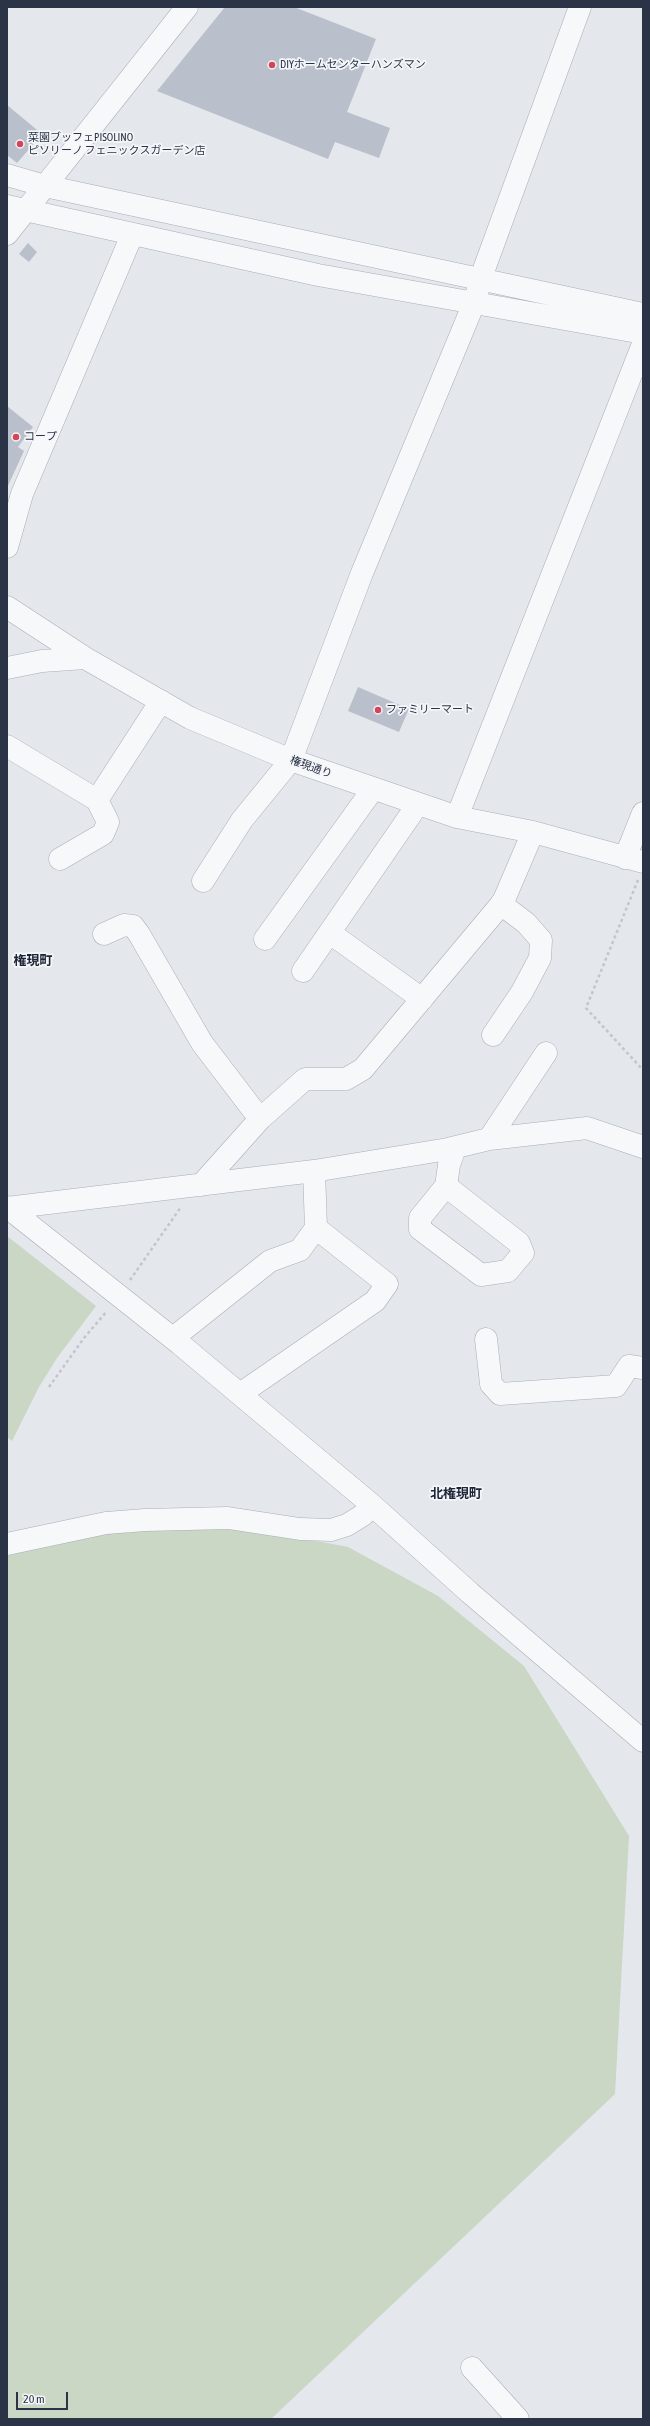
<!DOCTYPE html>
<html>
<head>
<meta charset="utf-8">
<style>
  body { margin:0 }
  #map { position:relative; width:650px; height:2426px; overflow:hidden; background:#e4e7ec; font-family:"Asap Condensed",sans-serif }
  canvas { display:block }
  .frame { position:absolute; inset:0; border:8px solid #2a3446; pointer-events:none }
  .scale { position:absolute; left:16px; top:2392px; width:52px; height:18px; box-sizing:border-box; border:2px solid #2a3446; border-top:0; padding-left:5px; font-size:12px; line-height:14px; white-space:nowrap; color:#2a3446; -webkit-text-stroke:3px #f4f6f9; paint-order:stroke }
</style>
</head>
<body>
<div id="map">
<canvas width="650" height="2426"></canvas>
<div class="frame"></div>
<div class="scale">20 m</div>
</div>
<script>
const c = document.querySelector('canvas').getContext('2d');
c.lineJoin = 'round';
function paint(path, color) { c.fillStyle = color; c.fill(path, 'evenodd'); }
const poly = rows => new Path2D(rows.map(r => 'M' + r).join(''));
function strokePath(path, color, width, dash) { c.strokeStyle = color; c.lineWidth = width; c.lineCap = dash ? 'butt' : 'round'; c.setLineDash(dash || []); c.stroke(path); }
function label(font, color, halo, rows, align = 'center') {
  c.font = font + ' "Asap Condensed","Noto Sans JP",sans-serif'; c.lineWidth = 3.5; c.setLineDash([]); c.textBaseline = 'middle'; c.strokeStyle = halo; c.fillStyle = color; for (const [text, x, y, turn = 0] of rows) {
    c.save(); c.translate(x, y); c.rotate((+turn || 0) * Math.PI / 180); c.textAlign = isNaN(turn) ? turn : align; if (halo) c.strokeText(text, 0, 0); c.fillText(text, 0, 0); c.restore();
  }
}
const green = poly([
  [7,1236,96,1306,57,1358,39,1387,12,1441,7,1437],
  [243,1527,348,1547,438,1596,524,1666,629,1836,615,2094,271,2419,7,2419,7,1556,65,1539,145,1529]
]);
const building = poly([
  [225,7,294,7,376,39,347,112,390,128,379,158,335,142,328,159,157,91],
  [7,105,42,134,17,163,7,155],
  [28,243,37,252,29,262,19,254],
  [7,406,33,427,18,447,24,451,7,488],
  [358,687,409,709,399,732,348,711]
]);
const path = poly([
  [638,880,586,1008,643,1070],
  [130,1280,181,1207],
  [49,1387,84,1338,107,1311]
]);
const minor = poly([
  [7,175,45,186,643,314],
  [7,206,318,275,643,333],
  [7,234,187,7],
  [7,547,22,494,132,235],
  [7,607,85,658,190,718,291,760,457,817,533,832,643,862],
  [7,668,42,661,85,658],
  [7,746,97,800,108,822,103,834,60,859],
  [97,800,161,701],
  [457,817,643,344],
  [625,858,643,813],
  [203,881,242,820,291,760,362,573,474,303,483,272,580,7],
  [330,933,422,999],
  [104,934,124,925,133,926,139,934,202,1043,260,1119],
  [265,939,373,789],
  [303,971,418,804],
  [493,1035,522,992,540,958,541,940,526,923,501,904],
  [489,1139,546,1053],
  [201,1185,260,1119,305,1079,346,1079,363,1069,503,902,533,832],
  [446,1186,519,1243,523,1253,508,1271,481,1275,420,1229,420,1218,446,1186,449,1165,455,1148],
  [7,1207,180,1344,372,1505,470,1593,643,1741],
  [7,1208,314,1171,448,1149,489,1139,587,1128,643,1147],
  [173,1338,270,1261,300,1250,316,1228],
  [486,1339,491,1384,500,1394,616,1386,629,1366,643,1368],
  [240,1394,375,1301,387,1284,316,1228,314,1171],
  [7,1544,106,1523,145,1520,228,1518,300,1529,331,1530,347,1525,363,1515,372,1505],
  [472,2368,518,2419]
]);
const markers = [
  [272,65,4,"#d74359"],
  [20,144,4,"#d74359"],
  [16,437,4,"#d74359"],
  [378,710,4,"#d74359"]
];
const poiNames = [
  ["DIYホームセンターハンズマン",280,65],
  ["菜園ブッフェPISOLINO",28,138],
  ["ピソリーノ フェニックスガーデン店",28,151],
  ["コープ",24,437],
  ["ファミリーマート",386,710]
];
const streetNames = [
  ["権現通り",311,767,20]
];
const quarterNames = [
  ["権現町",33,961],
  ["北権現町",456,1494]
];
paint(green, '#c9d7c4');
paint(building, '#bac0cb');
strokePath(minor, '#a8aeb7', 23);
strokePath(path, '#c2c5cb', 2.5, [3, 3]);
strokePath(minor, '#f7f8fa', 22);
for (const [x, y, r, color] of markers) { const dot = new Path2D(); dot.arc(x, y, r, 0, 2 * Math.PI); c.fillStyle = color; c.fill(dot); strokePath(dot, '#f4f6f9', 1.5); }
label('11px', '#2a3446', '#f4f6f9', poiNames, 'left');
label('11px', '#2a3446', '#f4f6f9', streetNames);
label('bold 13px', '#1c2537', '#f4f6f9', quarterNames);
</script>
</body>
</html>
